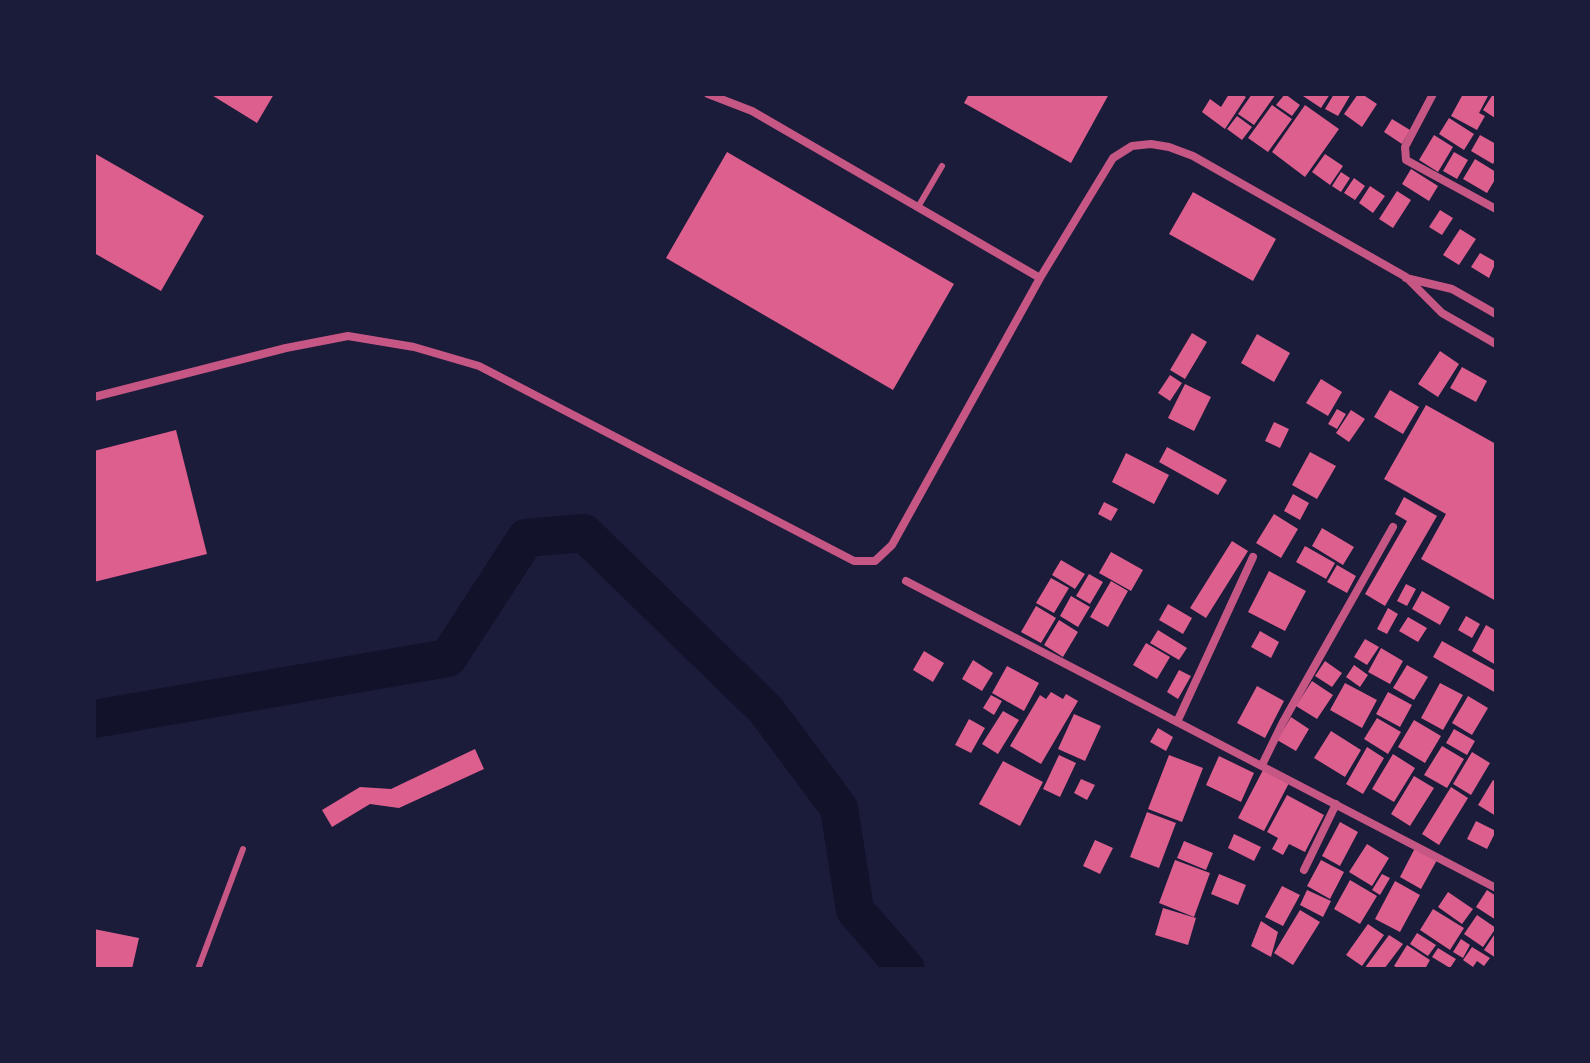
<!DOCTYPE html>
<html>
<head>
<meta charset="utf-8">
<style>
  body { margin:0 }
  #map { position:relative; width:1590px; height:1063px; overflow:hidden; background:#1b1b3a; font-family:Commissioner,sans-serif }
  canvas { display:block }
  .frame { position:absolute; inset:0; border:96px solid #1b1b3a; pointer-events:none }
</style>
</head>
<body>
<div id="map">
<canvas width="1590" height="1063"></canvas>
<div class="frame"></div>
</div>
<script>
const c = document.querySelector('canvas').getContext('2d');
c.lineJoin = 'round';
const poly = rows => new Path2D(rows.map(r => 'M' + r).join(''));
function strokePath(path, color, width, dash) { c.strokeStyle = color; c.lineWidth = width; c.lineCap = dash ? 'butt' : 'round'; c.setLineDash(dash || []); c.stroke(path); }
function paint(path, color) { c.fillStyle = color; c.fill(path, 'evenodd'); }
const river = poly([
  [94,719,448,658,526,538,584,533,766,710,839,808,855,910,906,969]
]);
const building = poly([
  [210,94,274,94,257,123],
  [969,94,1109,94,1071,163,964,103],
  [1229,94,1241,94,1246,97,1225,129,1202,112,1210,99,1221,107],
  [1252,94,1276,94,1254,125,1238,114],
  [1285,94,1300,105,1292,116,1276,105],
  [1300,94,1330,94,1321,108],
  [1334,94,1351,94,1338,116,1325,109],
  [1358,94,1362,94,1377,104,1362,127,1344,114],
  [1463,94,1489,94,1479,113,1485,116,1477,130,1451,116],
  [1493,94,1496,95,1495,118,1483,110],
  [1272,105,1292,119,1268,152,1248,138],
  [1305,105,1339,129,1305,177,1272,152],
  [1237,116,1252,127,1242,140,1227,129],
  [1449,118,1474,134,1464,150,1439,134],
  [1392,119,1410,130,1402,144,1384,132],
  [1434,135,1453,147,1438,172,1419,160],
  [1480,135,1496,144,1496,158,1493,164,1471,151],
  [727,152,954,284,893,390,666,258],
  [1454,152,1468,160,1457,179,1443,171],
  [94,153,204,216,161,291,94,253],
  [1325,154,1343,166,1330,185,1312,172],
  [1475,159,1496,172,1496,178,1487,193,1463,179],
  [1411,169,1438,186,1429,201,1402,184],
  [1341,172,1350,178,1341,192,1332,186],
  [1354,178,1365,186,1355,200,1344,193],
  [1370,186,1385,196,1373,213,1359,203],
  [1397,191,1411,200,1393,228,1379,219],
  [1193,192,1276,239,1253,281,1169,234],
  [1440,210,1453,218,1442,235,1429,227],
  [1460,229,1476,239,1459,265,1443,255],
  [1480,253,1496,262,1489,278,1471,267],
  [1192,333,1207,342,1185,379,1170,370],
  [1257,334,1290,353,1274,382,1241,363],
  [1440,351,1459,364,1438,397,1418,384],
  [1462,367,1487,381,1476,402,1450,388],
  [1170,375,1182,383,1170,401,1158,393],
  [1321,379,1342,392,1328,416,1306,403],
  [1185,384,1211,397,1194,431,1168,418],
  [1390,390,1419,407,1403,434,1374,417],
  [1426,405,1496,444,1496,601,1421,559,1446,514,1384,479],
  [1337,409,1346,414,1337,429,1328,424],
  [1351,410,1365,419,1349,442,1336,433],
  [1274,422,1289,429,1280,448,1265,441],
  [176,430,207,554,94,582,94,451],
  [1167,447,1227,480,1218,495,1159,462],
  [1310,452,1336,466,1317,499,1292,485],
  [1126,453,1169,475,1154,504,1112,482],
  [1293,494,1309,503,1300,520,1284,511],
  [1404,497,1437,516,1385,606,1365,594,1407,521,1395,514],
  [1104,502,1118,509,1111,521,1098,514],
  [1274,514,1298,529,1281,558,1256,543],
  [1322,528,1354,547,1343,565,1312,546],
  [1232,541,1248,551,1206,618,1190,608],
  [1305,546,1335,563,1326,579,1296,562],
  [1111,552,1143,570,1131,591,1099,573],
  [1061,560,1085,574,1075,589,1052,575],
  [1337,565,1356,576,1347,593,1327,582],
  [1269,571,1306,591,1285,631,1248,612],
  [1089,574,1103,582,1090,604,1076,596],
  [1051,578,1069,588,1054,613,1036,603],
  [1111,581,1128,591,1108,627,1090,617],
  [1406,584,1416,589,1407,606,1397,601],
  [1422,591,1450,607,1440,625,1412,609],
  [1071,596,1090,607,1078,627,1060,616],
  [1168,604,1192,618,1183,634,1159,620],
  [1036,606,1056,618,1041,643,1021,632],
  [1388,608,1398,614,1387,634,1377,629],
  [1466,616,1480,624,1472,638,1458,630],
  [1408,617,1427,628,1418,642,1399,631],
  [1059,620,1078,632,1063,657,1044,645],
  [1486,625,1496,631,1496,665,1472,651],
  [1158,630,1187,648,1179,660,1150,643],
  [1260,631,1279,642,1271,658,1251,647],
  [1365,639,1379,647,1367,665,1354,657],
  [1442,641,1496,671,1496,693,1433,657],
  [1146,643,1170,657,1157,679,1133,665],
  [1381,648,1403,661,1390,684,1368,672],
  [924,651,944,663,933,682,913,670],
  [973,660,993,673,982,691,962,679],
  [1325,661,1342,673,1332,687,1315,676],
  [1354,665,1368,675,1360,687,1346,677],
  [1407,665,1428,677,1414,700,1393,688],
  [1007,666,1039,683,1024,711,992,693],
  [1179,670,1191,676,1178,699,1167,692],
  [1312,681,1333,695,1317,719,1296,706],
  [1345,683,1377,700,1362,728,1330,710],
  [1440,683,1463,695,1443,730,1421,718],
  [1257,686,1284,701,1265,738,1237,723],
  [1051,692,1063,699,1066,694,1078,701,1041,764,1010,746,1040,695,1046,699],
  [1388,692,1412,705,1400,727,1376,714],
  [991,695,1002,701,994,715,983,708],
  [1468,696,1488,708,1472,735,1452,723],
  [1003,711,1019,720,998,754,982,744],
  [1074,714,1101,726,1085,761,1058,749],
  [1291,717,1309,729,1296,751,1277,740],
  [1377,718,1401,732,1388,754,1364,739],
  [969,719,985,728,971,753,955,745],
  [1414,720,1441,736,1425,763,1398,747],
  [1158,728,1173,737,1166,751,1150,742],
  [1454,729,1475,741,1467,755,1446,743],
  [1331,731,1361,750,1345,777,1314,758],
  [1442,746,1464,759,1447,788,1424,775],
  [1367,747,1384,758,1363,794,1346,784],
  [475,749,484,769,399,808,370,804,332,827,322,810,360,787,391,789],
  [1472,752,1490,763,1471,795,1453,784],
  [1393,754,1415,768,1394,802,1372,789],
  [1059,755,1076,763,1060,797,1043,789],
  [1169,755,1203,768,1182,822,1148,809],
  [1219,756,1254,773,1241,802,1206,785],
  [1003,761,1043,782,1020,826,979,804],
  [1263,770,1289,783,1264,831,1238,818],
  [1414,776,1434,788,1410,826,1391,814],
  [1081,779,1095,785,1087,800,1074,793],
  [1493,780,1496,781,1496,816,1478,805],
  [1451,787,1468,798,1439,845,1422,834],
  [1287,795,1324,815,1305,852,1289,844,1283,855,1272,849,1278,838,1267,832],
  [1147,812,1176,823,1159,868,1130,857],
  [1476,821,1496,831,1487,849,1467,839],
  [1340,822,1358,832,1340,866,1322,856],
  [1234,834,1261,847,1254,861,1228,848],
  [1095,840,1113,848,1100,874,1083,866],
  [1184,841,1213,853,1206,870,1177,858],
  [1367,844,1389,858,1372,886,1349,872],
  [1415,848,1437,860,1421,889,1400,877],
  [1175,860,1210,873,1194,917,1159,903],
  [1321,860,1344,872,1330,899,1307,886],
  [1219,874,1246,885,1238,905,1211,894],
  [1382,874,1390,878,1380,895,1372,890],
  [1350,880,1377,896,1360,924,1334,909],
  [1395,881,1420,895,1400,932,1375,919],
  [1282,886,1300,895,1283,926,1265,917],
  [1307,890,1331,901,1323,917,1300,905],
  [1487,890,1496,896,1496,920,1476,907],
  [1448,892,1473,909,1462,924,1438,907],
  [1163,908,1196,918,1188,945,1155,935],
  [1433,909,1464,928,1450,950,1420,930],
  [1300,910,1320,922,1293,965,1274,953],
  [1477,915,1496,928,1483,947,1464,934],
  [1261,921,1278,932,1271,957,1251,946],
  [1368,924,1384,935,1362,966,1346,955],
  [94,929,139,938,132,969,94,969],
  [1496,932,1496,958,1484,950],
  [1417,933,1436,945,1428,956,1410,944],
  [1389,935,1403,944,1384,969,1364,969],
  [1461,939,1470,945,1463,958,1453,952],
  [1407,945,1430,960,1425,969,1399,969,1394,966],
  [1472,947,1490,958,1484,966,1477,961,1473,967,1463,960],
  [1438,948,1456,959,1450,968,1432,957]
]);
const service = poly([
  [918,207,942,166],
  [198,969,243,849]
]);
const minor = poly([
  [708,94,752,111,1040,278],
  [1433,94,1405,147,1406,160,1496,209],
  [1406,278,1452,289,1496,314],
  [94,397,286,348,348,336,414,347,479,366,854,561,875,561,892,545,1040,278,1113,158,1132,146,1151,144,1169,147,1193,156,1406,277,1442,313,1496,344],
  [906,581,1496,888],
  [1177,722,1253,557],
  [1262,765,1283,722,1393,527],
  [1304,870,1336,804]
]);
strokePath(river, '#12122b', 38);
paint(building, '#dd5f8e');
strokePath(service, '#c65784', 6);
strokePath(minor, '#c65784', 8);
</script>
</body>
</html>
